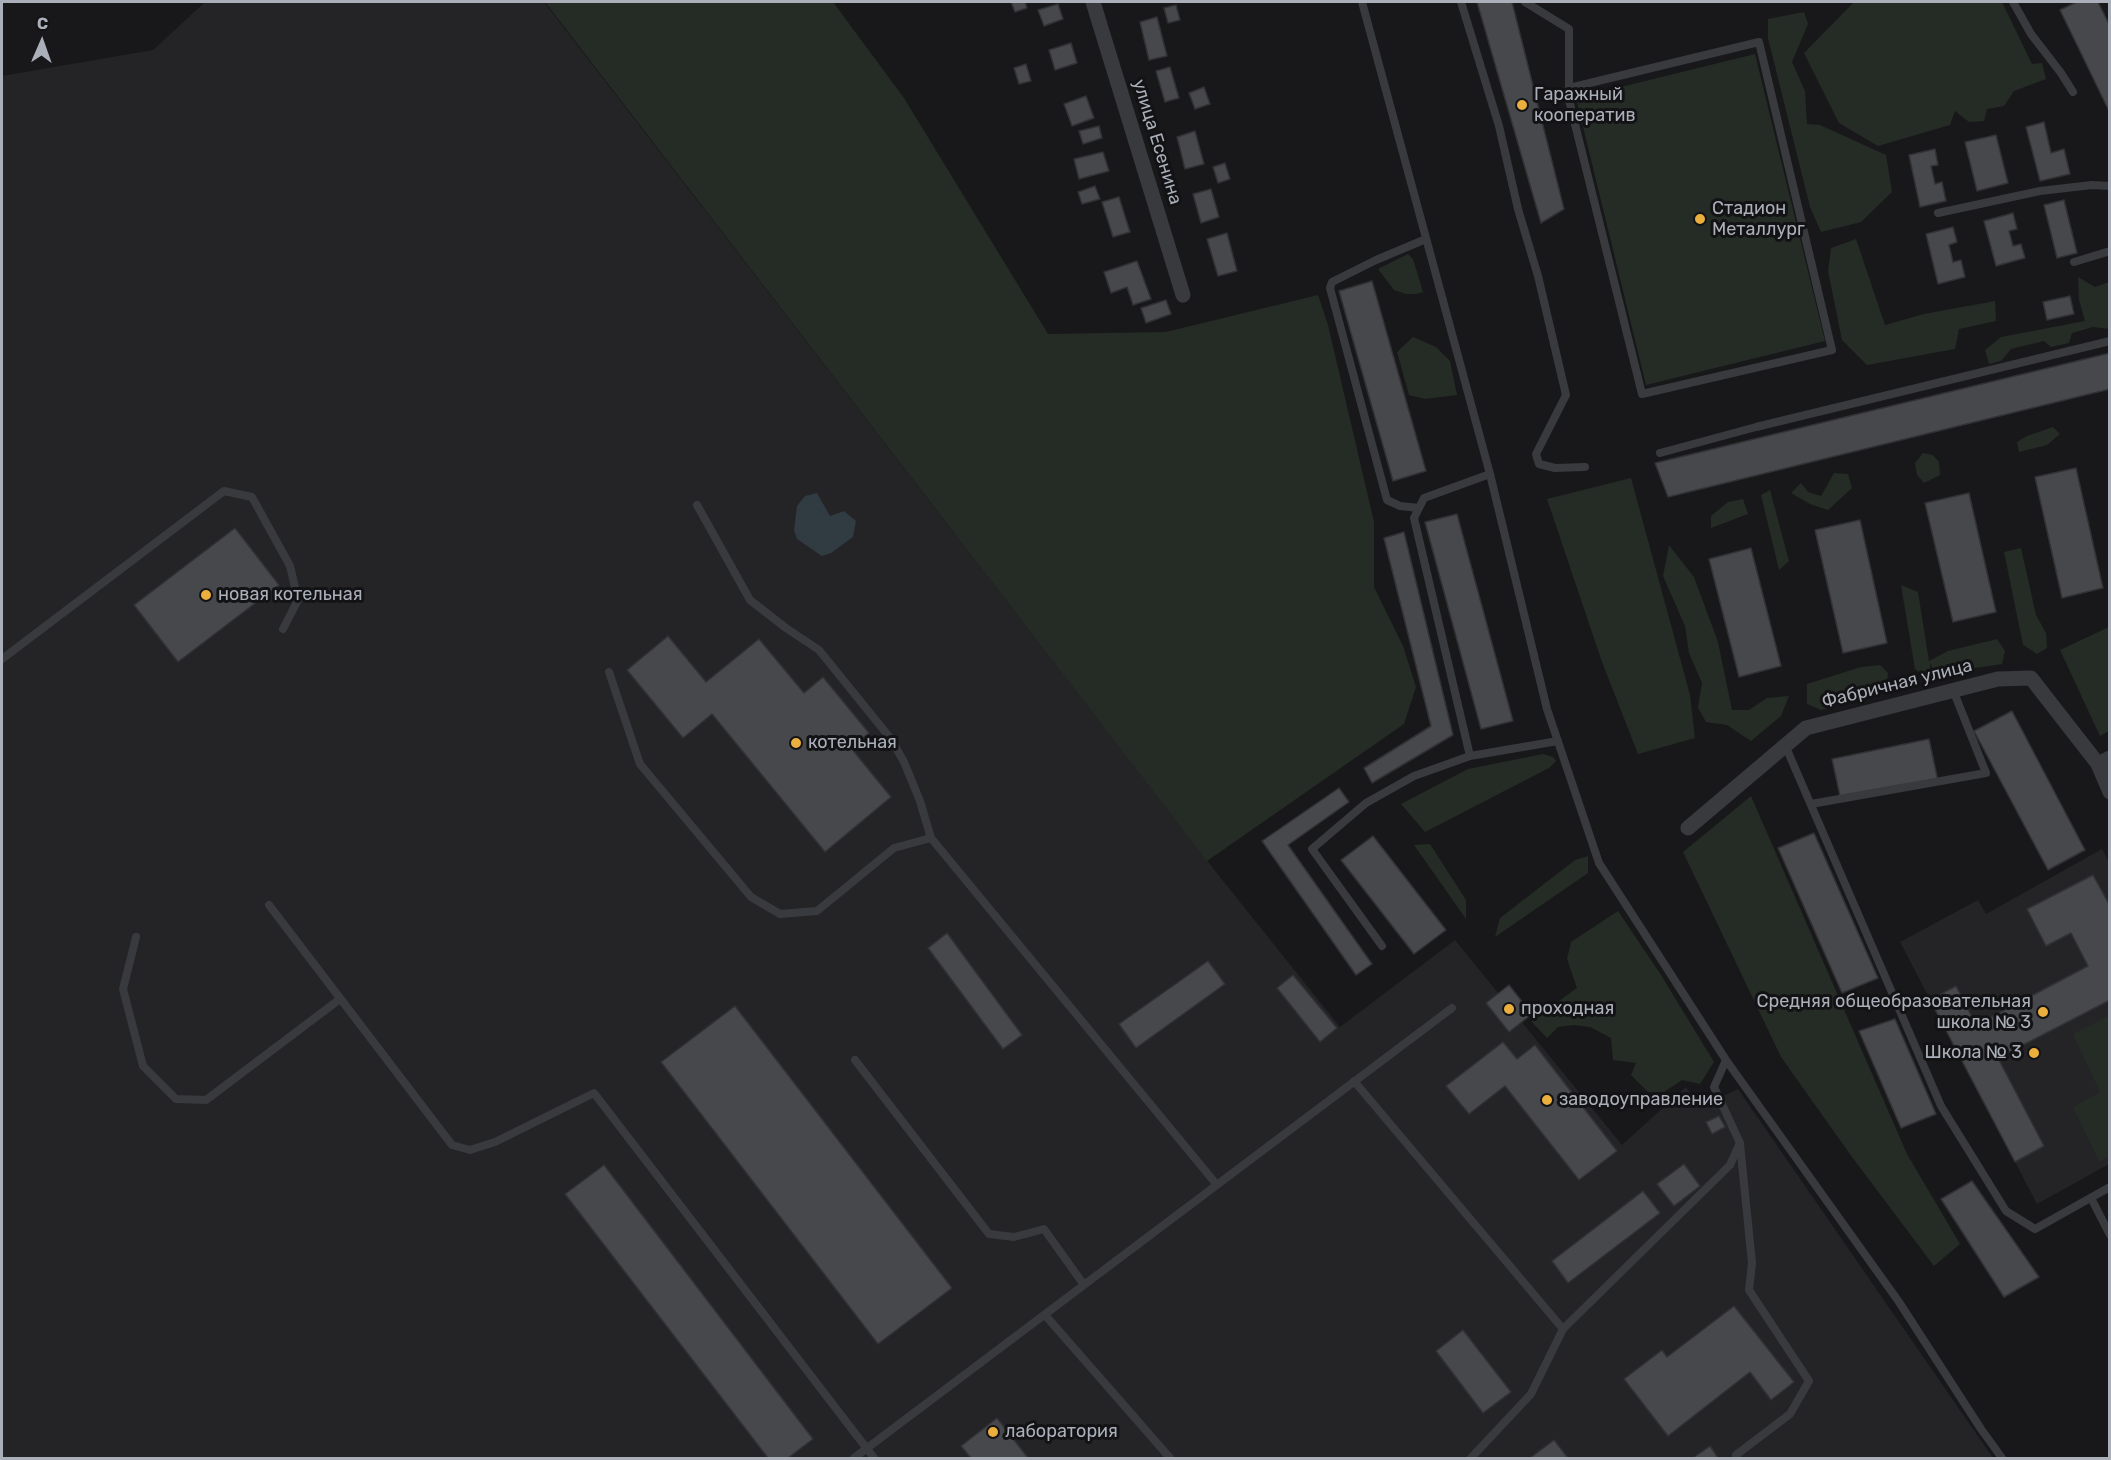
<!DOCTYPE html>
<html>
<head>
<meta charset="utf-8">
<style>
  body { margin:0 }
  #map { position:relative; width:2111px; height:1460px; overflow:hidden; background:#18181a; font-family:Rubik,sans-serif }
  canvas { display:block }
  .frame { position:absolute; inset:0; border:3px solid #aaafb9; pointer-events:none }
  .north { position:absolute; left:12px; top:12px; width:60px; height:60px; -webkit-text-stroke:4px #131315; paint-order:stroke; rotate:2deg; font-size:16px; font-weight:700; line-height:24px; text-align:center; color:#aaafb9 }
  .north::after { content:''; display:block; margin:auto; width:21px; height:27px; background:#aaafb9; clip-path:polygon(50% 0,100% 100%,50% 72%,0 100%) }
</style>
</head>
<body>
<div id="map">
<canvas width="2111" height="1460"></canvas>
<div class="frame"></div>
<div class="north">С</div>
</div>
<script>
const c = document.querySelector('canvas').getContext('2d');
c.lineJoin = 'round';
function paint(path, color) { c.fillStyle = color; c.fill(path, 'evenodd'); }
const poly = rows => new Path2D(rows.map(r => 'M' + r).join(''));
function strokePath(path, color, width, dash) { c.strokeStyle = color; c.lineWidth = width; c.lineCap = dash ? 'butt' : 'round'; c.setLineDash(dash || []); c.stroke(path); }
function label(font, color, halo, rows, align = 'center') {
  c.font = font + ' Rubik,sans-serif'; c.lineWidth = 6; c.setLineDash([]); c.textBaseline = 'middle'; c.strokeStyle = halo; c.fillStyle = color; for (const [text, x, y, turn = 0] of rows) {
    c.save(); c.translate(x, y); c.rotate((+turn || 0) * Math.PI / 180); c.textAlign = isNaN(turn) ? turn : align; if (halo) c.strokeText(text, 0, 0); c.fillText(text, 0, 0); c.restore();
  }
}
const built = poly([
  [205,2,544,2,1216,872,1340,1027,1455,940,1622,1145,1686,1087,1699,1107,1738,1089,1993,1458,2,1458,2,76,153,50],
  [2102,849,2110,864,2109,1164,2037,1204,1900,942,1978,900,1986,914]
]);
const green = poly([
  [545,2,833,2,904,98,1048,334,1166,332,1318,295,1328,325,1374,522,1374,587,1403,646,1416,687,1404,724,1207,861],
  [1861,2,2002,2,2032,64,2042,63,2046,79,2014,91,2004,106,1987,109,1984,121,1969,122,1955,111,1950,125,1878,146,1839,123,1804,53,1853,3],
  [1804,12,1808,24,1792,62,1805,91,1807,124,1820,125,1886,155,1892,192,1861,222,1821,232,1810,207,1768,38,1768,19],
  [1755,54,1825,341,1646,385,1576,98],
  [1856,239,1885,325,1924,314,1995,301,1996,321,1959,329,1955,349,1867,365,1842,340,1828,271,1831,248],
  [1408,254,1413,259,1423,292,1416,294,1406,294,1394,290,1378,269],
  [2078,277,2095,287,2109,282,2109,329,2093,327,2072,333,2069,343,2051,347,2044,341,2011,349,2001,361,1989,364,1985,350,2001,337,2085,321,2079,300],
  [1413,337,1436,347,1450,361,1457,395,1425,399,1409,395,1397,352],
  [2053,427,2060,434,2047,445,2019,452,2017,442,2027,436],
  [1923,453,1933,455,1939,462,1940,475,1924,483,1917,475,1915,463],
  [1834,473,1848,474,1852,488,1828,510,1810,504,1791,493,1801,483,1808,492,1821,496],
  [1631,478,1690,695,1695,738,1638,754,1602,662,1547,499],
  [1770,490,1789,561,1779,570,1761,495],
  [1743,499,1748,514,1711,528,1711,516,1728,502],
  [1669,545,1694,577,1718,642,1732,710,1749,710,1767,698,1789,696,1781,716,1751,741,1727,725,1706,722,1698,708,1702,683,1689,653,1685,626,1663,576],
  [2021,548,2036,615,2046,633,2047,648,2037,654,2023,645,2004,552],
  [1901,585,1918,592,1929,661,1948,651,1997,639,2005,651,2002,664,1975,668,1937,678,1930,663,1930,681,1915,669],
  [2109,627,2109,731,2100,736,2060,650],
  [1880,665,1888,673,1886,691,1821,710,1807,704,1807,684,1861,667],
  [1543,754,1553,757,1556,761,1549,768,1425,832,1401,804,1468,769],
  [1751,796,1907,1154,1960,1244,1934,1266,1852,1157,1781,1057,1683,852],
  [1430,844,1466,900,1466,919,1414,845],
  [1588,856,1588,873,1495,937,1500,918,1575,860],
  [1618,911,1661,975,1714,1062,1700,1084,1682,1080,1664,1092,1648,1092,1631,1075,1636,1063,1613,1060,1611,1038,1590,1027,1573,1025,1558,1027,1547,1038,1531,1021,1577,988,1567,959,1571,942],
  [2109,1016,2109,1156,2099,1161,2073,1107,2100,1092,2073,1034]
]);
const water = poly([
  [817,493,830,516,844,511,856,521,853,537,831,553,822,556,797,539,794,530,797,506,805,496]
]);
const building = poly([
  [1011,2,1025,2,1027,8,1015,12,1011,2],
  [1477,2,1512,2,1564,209,1541,223,1477,2],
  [2077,2,2098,2,2110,26,2110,113,2060,10,2077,2],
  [1058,4,1063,19,1044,26,1038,10,1058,4],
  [1176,5,1180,20,1168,23,1164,8,1176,5],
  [1157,17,1167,56,1149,60,1140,22,1157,17],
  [1071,43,1077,63,1055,70,1049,50,1071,43],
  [1026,64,1031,81,1019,84,1014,68,1026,64],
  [1170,67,1179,98,1165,102,1156,71,1170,67],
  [1204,87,1210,104,1195,109,1189,93,1204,87],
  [1086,96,1094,118,1072,126,1064,104,1086,96],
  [2044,122,2051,153,2064,149,2070,174,2040,181,2026,127,2044,122],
  [1099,126,1102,138,1083,144,1079,131,1099,126],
  [1195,131,1204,164,1185,169,1177,137,1195,131],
  [1996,135,2008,183,1977,191,1965,142,1996,135],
  [1935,149,1938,165,1931,166,1935,184,1942,182,1946,201,1920,207,1909,155,1935,149],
  [1103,152,1109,171,1079,179,1074,159,1103,152],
  [1225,163,1230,179,1218,183,1213,167,1225,163],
  [1095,186,1100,199,1082,204,1078,192,1095,186],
  [1211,189,1219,217,1201,223,1193,194,1211,189],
  [1119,197,1130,232,1113,237,1102,202,1119,197],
  [2064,200,2077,253,2057,258,2044,205,2064,200],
  [2013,213,2017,229,2009,231,2013,246,2021,244,2025,258,1996,266,1984,221,2013,213],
  [1953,227,1957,242,1949,245,1953,262,1961,260,1965,277,1938,284,1926,234,1953,227],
  [1227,233,1237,271,1218,276,1207,239,1227,233],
  [1137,261,1151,299,1133,305,1127,287,1111,293,1104,272,1137,261],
  [1372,281,1426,471,1393,481,1339,291,1372,281],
  [2070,296,2074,314,2047,320,2043,302,2070,296],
  [1166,300,1171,314,1146,323,1141,308,1166,300],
  [2110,353,2110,389,1668,497,1655,463,2110,353],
  [2076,468,2103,588,2062,598,2035,477,2076,468],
  [1969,493,1996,612,1953,622,1925,503,1969,493],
  [1457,514,1513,721,1481,729,1425,522,1457,514],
  [1860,520,1887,643,1843,653,1815,530,1860,520],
  [235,528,279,585,178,662,134,605,235,528],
  [1404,532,1453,735,1372,783,1364,768,1431,726,1384,538,1404,532],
  [1751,548,1781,666,1739,677,1709,559,1751,548],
  [668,636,706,682,759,639,804,693,823,677,869,733,851,748,891,797,825,852,712,714,683,738,627,670,668,636],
  [2012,711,2085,850,2048,870,1974,731,2012,711],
  [1929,739,1938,781,1841,801,1832,759,1929,739],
  [1339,788,1349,802,1288,845,1372,964,1356,975,1262,841,1339,788],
  [1814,833,1878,978,1842,993,1778,848,1814,833],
  [1373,836,1446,930,1414,954,1341,860,1373,836],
  [2093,875,2110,906,2110,1000,1998,1058,2044,1146,2015,1162,1930,1000,1956,986,1976,1025,2088,966,2071,933,2046,946,2027,909,2093,875],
  [947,933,1022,1035,1003,1049,928,948,947,933],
  [1208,961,1225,984,1136,1048,1119,1024,1208,961],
  [1293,975,1337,1028,1320,1042,1277,988,1293,975],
  [1509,985,1532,1014,1509,1032,1486,1003,1509,985],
  [735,1006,952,1288,878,1344,661,1062,735,1006],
  [1895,1019,1936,1114,1901,1128,1859,1031,1895,1019],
  [1503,1042,1517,1059,1535,1045,1617,1151,1579,1180,1505,1086,1469,1114,1446,1086,1503,1042],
  [1719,1116,1725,1127,1712,1134,1706,1122,1719,1116],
  [1684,1164,1700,1186,1674,1206,1657,1184,1684,1164],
  [604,1165,813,1439,788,1458,768,1458,565,1194,604,1165],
  [1972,1181,2039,1277,2004,1297,1941,1199,1972,1181],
  [1643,1191,1660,1213,1568,1283,1552,1261,1643,1191],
  [1734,1306,1794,1382,1771,1400,1750,1372,1668,1436,1624,1379,1662,1350,1667,1357,1734,1306],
  [1463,1330,1511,1392,1483,1413,1436,1351,1463,1330],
  [997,1418,1028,1458,971,1458,961,1446,997,1418],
  [1554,1440,1568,1458,1530,1458,1554,1440],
  [1710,1446,1718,1458,1693,1458,1710,1446]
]);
const lane = poly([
  [1362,2,1490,474,1547,709,1599,863,1726,1060,1714,1087,1740,1143,1730,1165,1563,1329],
  [1461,2,1499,126,1518,209,1538,276,1566,395,1536,454,1539,464,1555,468,1585,467],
  [1525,2,1569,29,1569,100,1642,394,1832,350,1759,42,1569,88],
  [2013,2,2031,34,2061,73,2073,92],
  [1938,213,2040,191,2092,185,2110,186],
  [2074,262,2110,251],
  [1660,453,1756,427,2110,341],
  [1490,474,1424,498,1414,518,1470,756,1558,741],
  [697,505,750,600,786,628,819,650,891,739,904,762,920,801,931,838],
  [1419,508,1400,506,1387,500,1330,288,1332,282,1376,260,1426,239],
  [2,659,224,491,252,497,290,566,298,600,283,629],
  [609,672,640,764,751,897,780,914,817,911,894,848,931,838,1217,1185],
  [1785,745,1941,1106,2006,1211,2035,1229,2110,1187],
  [1811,804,1986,773,1953,690],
  [269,905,452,1145,470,1150,495,1142,594,1093,874,1458],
  [136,937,123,989,143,1066,176,1099,206,1100,340,999],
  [1382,946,1312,849,1366,803,1414,776,1470,756],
  [855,1060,989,1234,1014,1237,1044,1229,1084,1285],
  [1726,1060,1899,1302,1981,1429,2002,1458],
  [1354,1081,1563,1329,1531,1394,1471,1458],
  [2091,1198,2110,1235],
  [1045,1315,1170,1458],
  [1736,1455,1790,1414,1809,1381,1749,1290,1752,1263,1740,1144],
  [854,1458,1452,1008]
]);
const street = poly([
  [1093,2,1183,295],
  [2098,764,2110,792],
  [1688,828,1806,728,1998,679,2031,678,2098,764,2110,758]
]);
const markers = [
  [1522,105,6,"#ebaf3e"],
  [1700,219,6,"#ebaf3e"],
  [206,595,6,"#ebaf3e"],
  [796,743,6,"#ebaf3e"],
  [1509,1009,6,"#ebaf3e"],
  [2043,1012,6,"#ebaf3e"],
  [2034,1053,6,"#ebaf3e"],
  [1547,1100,6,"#ebaf3e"],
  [993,1432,6,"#ebaf3e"]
];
const poiNames = [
  ["Гаражный",1534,95],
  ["кооператив",1534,116],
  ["Стадион",1712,209],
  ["Металлург",1712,230],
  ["новая котельная",218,595],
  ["котельная",808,743],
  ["Средняя общеобразовательная",2031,1002,"right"],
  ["школа № 3",2031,1023,"right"],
  ["проходная",1521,1009],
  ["Школа № 3",2022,1053,"right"],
  ["заводоуправление",1559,1100],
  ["лаборатория",1005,1432]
];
const streetNames = [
  ["улица Есенина",1157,142,73],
  ["Фабричная улица",1897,684,-14]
];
paint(built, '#242427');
paint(green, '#242c25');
paint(water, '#313b42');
paint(building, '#47484c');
strokePath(building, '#323235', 1.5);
strokePath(lane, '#393a3e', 8);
strokePath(street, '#393a3e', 15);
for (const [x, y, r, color] of markers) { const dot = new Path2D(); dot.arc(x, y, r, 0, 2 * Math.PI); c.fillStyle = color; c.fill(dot); strokePath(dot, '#131315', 2); }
label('18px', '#aaafb9', '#131315', poiNames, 'left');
label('18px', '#aaafb9', '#131315', streetNames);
</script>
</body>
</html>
